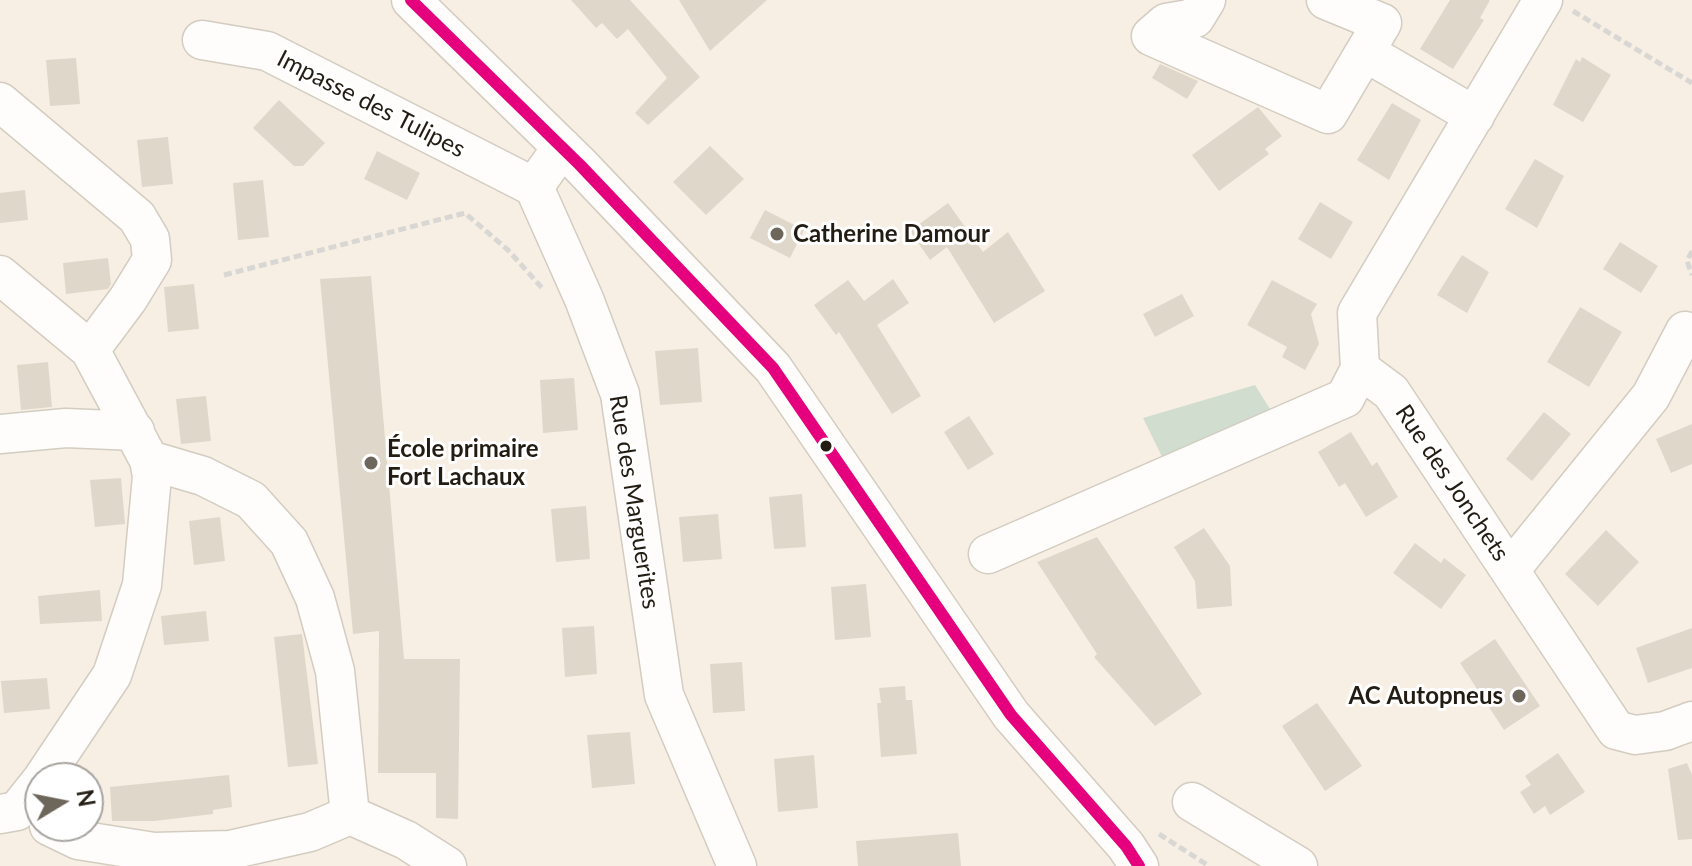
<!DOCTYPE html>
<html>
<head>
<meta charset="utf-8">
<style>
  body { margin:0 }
  #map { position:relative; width:1692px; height:866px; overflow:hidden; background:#f7efe3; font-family:Lato,sans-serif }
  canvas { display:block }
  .north { position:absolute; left:24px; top:762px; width:80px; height:80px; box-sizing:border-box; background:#fff; border:2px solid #a7a4a0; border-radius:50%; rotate:80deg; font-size:22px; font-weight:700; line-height:32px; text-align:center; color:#221c12 }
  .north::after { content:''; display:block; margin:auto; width:28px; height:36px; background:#6d665b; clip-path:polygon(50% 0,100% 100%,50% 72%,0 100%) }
</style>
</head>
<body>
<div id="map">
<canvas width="1692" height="866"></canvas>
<div class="north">N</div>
</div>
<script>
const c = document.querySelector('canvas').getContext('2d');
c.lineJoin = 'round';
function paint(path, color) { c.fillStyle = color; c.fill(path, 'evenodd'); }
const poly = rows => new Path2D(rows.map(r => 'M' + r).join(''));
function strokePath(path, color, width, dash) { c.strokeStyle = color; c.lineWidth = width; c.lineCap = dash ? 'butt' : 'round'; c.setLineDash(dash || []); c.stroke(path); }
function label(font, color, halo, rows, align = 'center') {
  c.font = font + ' Lato,sans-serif'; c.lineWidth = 6; c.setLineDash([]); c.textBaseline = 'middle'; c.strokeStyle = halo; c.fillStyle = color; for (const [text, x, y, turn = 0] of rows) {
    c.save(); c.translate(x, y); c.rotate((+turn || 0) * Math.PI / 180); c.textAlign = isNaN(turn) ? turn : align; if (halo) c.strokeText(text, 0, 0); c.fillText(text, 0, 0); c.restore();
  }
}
const green = poly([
  [1255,385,1275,417,1167,467,1143,418]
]);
const building = poly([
  [571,0,630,0,700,77,648,125,635,113,667,78,628,29,617,39,602,23,596,28],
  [679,0,767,0,710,51],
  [1450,0,1490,0,1480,18,1484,20,1453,69,1420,49],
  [1582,57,1611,75,1583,122,1553,105,1576,59,1580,62],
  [76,58,80,104,50,106,46,60],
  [1160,64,1198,81,1187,99,1152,78],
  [279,100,325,143,303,166,294,166,253,128],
  [1392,103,1421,120,1389,180,1357,160],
  [1258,107,1282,136,1265,149,1269,154,1219,191,1192,155],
  [168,137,173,184,142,187,137,140],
  [710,146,744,179,706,215,673,182],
  [377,151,420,173,407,200,364,179],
  [1535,159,1564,176,1537,228,1505,209],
  [263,180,269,237,238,240,233,183],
  [25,190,28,220,0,223,0,193],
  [1320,202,1353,222,1331,259,1298,239],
  [948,203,983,252,1008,232,1045,291,994,323,947,247,930,260,910,231],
  [765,210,804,230,790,258,750,238],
  [1620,242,1658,266,1641,293,1603,269],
  [1462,255,1489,272,1467,313,1437,295],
  [108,258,111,284,108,289,66,294,63,263],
  [371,276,404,659,460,659,458,819,436,818,436,773,378,773,379,631,353,634,320,279],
  [893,279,909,303,877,325,921,396,892,414,839,332,836,335,814,305,848,280,864,301],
  [1272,280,1317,304,1311,314,1319,344,1305,370,1282,357,1287,347,1247,325],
  [194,284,199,329,168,332,164,287],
  [1182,294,1194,316,1155,337,1143,314],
  [1580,307,1622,332,1589,387,1547,362],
  [698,348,702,402,660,405,655,351],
  [48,362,52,407,21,410,17,365],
  [574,378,578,430,543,433,540,380],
  [206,396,211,441,181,444,176,399],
  [1544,412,1571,434,1532,481,1506,459],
  [969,416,994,454,968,470,944,432],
  [1692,424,1692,464,1671,473,1656,439],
  [1351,432,1372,466,1377,462,1398,497,1366,517,1345,483,1339,487,1318,452],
  [121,478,125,524,95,527,90,480],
  [802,494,806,547,774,549,769,497],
  [586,506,590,559,556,562,551,509],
  [718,514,722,559,683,562,679,517],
  [220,517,225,561,194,565,189,521],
  [1204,528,1230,566,1232,606,1197,609,1195,581,1174,547],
  [1606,530,1639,562,1598,606,1565,574],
  [1097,537,1202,694,1155,726,1094,657,1097,654,1037,562],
  [1415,543,1441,563,1444,558,1466,575,1441,609,1393,573],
  [866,584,871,637,835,640,831,587],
  [100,590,102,621,40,624,38,596],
  [206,611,209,641,164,645,161,616],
  [594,626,597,674,565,677,562,628],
  [1692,628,1692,668,1648,683,1636,648],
  [302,634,318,764,288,767,274,637],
  [1495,639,1540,706,1504,730,1460,663],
  [742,662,745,711,713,713,710,664],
  [47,678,50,709,4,713,1,681],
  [905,686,906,700,912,700,917,754,881,757,877,703,881,703,879,688],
  [1317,703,1362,766,1325,791,1282,726],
  [630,732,635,784,592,788,587,735],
  [1558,753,1585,792,1550,815,1545,806,1534,814,1520,792,1531,785,1525,776],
  [814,755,818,808,778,812,774,759],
  [1687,763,1692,775,1692,839,1678,840,1668,769],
  [229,775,232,807,213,810,213,814,154,821,112,821,110,787],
  [958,833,961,866,858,866,856,841]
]);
const path = poly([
  [1573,11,1692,83],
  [1692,251,1687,261,1692,275],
  [224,275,465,213,508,250,543,289],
  [1159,834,1209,866]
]);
const minor = poly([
  [411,0,580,165,773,368,1011,715,1126,846,1139,866],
  [1206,0,1195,18,1166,23,1151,36,1328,114,1382,23,1326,0],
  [1543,0,1357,313,1360,369,1391,392,1616,730,1635,735,1665,731,1692,721],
  [202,40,267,51,534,187],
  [1365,52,1475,116],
  [0,102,137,217,150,239,152,260,128,299,90,350],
  [562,147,534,187,584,299,620,394,664,695,737,866],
  [0,275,90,350,149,460,152,476,142,585,112,675,43,778],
  [0,434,66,428,135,431],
  [988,554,1345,398,1360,369],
  [1510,570,1651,396,1685,331],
  [1192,802,1298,866],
  [0,814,17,811,40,782],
  [350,815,406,840,447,866],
  [49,826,78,840,154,852,230,850,310,832,350,815,335,671,315,598,289,542,251,500,203,476,149,460]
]);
const bus1 = poly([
  [411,0,580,165,773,368,1011,715,1126,846,1139,866]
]);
const markers = [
  [777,234,8,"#6d665b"],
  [826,446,7,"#221c12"],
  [371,463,8,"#6d665b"],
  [1519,696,8,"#6d665b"]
];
const streetNames = [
  ["Impasse des Tulipes",371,104,27],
  ["Rue des Jonchets",1452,483,56],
  ["Rue des Marguerites",634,502,81]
];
const poiNames = [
  ["Catherine Damour",793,234],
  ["École primaire",387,449],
  ["Fort Lachaux",387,477],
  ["AC Autopneus",1503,696,"right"]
];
paint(green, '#d1decf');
paint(building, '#e0d7cb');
strokePath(minor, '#d3ccc1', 41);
strokePath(path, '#d9d7d4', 5, [8, 4]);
strokePath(minor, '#fefdfb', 38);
strokePath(bus1, '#e5007d', 12);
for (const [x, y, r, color] of markers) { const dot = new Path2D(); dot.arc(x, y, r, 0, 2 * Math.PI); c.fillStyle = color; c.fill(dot); strokePath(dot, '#fff', 3); }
label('24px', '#221c12', '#fff', streetNames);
label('bold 24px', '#221c12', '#fff', poiNames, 'left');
</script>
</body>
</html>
